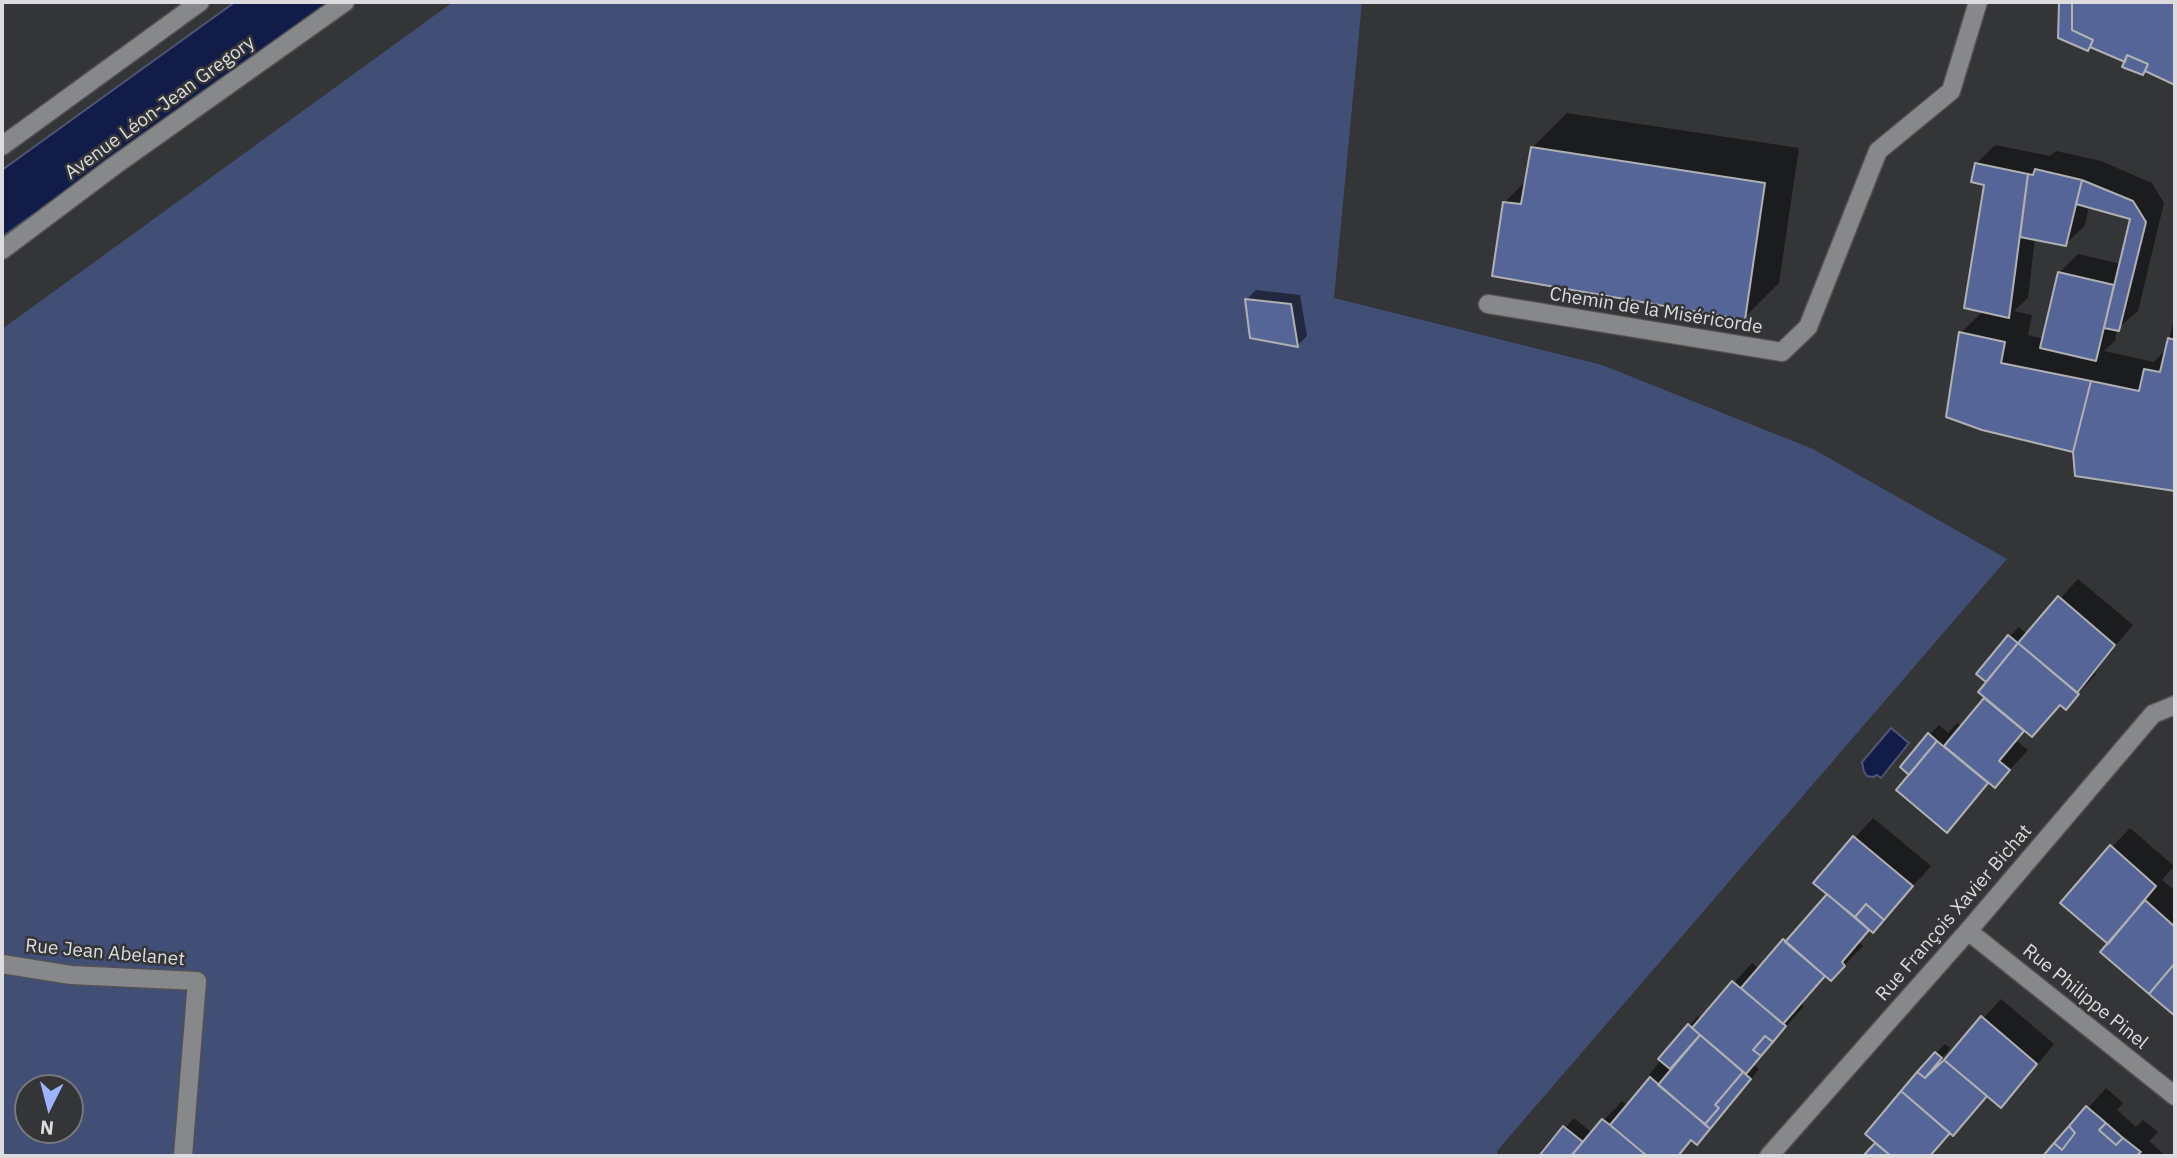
<!DOCTYPE html>
<html>
<head>
<meta charset="utf-8">
<style>
  body { margin:0 }
  #map { position:relative; width:2177px; height:1158px; overflow:hidden; background:#343537; font-family:"IBM Plex Sans",sans-serif }
  canvas { display:block }
  .frame { position:absolute; inset:0; border:4px solid #dcdcde; pointer-events:none }
  .north { position:absolute; left:14px; top:1074px; width:70px; height:70px; box-sizing:border-box; background:#343537; border:2px solid #77787a; border-radius:50%; rotate:186deg; font-size:19px; font-weight:700; line-height:28px; text-align:center; color:#dcdcde }
  .north::after { content:''; display:block; margin:auto; width:24px; height:32px; background:#9cb4fd; clip-path:polygon(50% 0,100% 100%,50% 72%,0 100%) }
</style>
</head>
<body>
<div id="map">
<canvas width="2177" height="1158"></canvas>
<div class="frame"></div>
<div class="north">N</div>
</div>
<script>
const c = document.querySelector('canvas').getContext('2d');
c.lineJoin = 'round';
function paint(path, color) { c.fillStyle = color; c.fill(path, 'evenodd'); }
const poly = rows => new Path2D(rows.map(r => 'M' + r).join(''));
function strokePath(path, color, width, dash) { c.strokeStyle = color; c.lineWidth = width; c.lineCap = dash ? 'butt' : 'round'; c.setLineDash(dash || []); c.stroke(path); }
function label(font, color, halo, rows, align = 'center') {
  c.font = font + ' "IBM Plex Sans",sans-serif'; c.lineWidth = 5; c.setLineDash([]); c.textBaseline = 'middle'; c.strokeStyle = halo; c.fillStyle = color; for (const [text, x, y, turn = 0] of rows) {
    c.save(); c.translate(x, y); c.rotate((+turn || 0) * Math.PI / 180); c.textAlign = isNaN(turn) ? turn : align; if (halo) c.strokeText(text, 0, 0); c.fillText(text, 0, 0); c.restore();
  }
}
const green = poly([
  [453,2,1362,2,1334,298,1602,365,1813,449,2007,559,1497,1151,1497,1156,885,1156,885,1154,2,1156,2,329],
  [28,1088,70,1088,70,1130,28,1130]
]);
const water = poly([
  [235,2,329,2,2,237,2,170,235,2],
  [1891,728,1909,743,1881,778,1877,775,1873,777,1867,776,1864,772,1862,762,1891,728]
]);
const shadow = poly([
  [2061,2,2175,2,2175,83,2146,70,2143,73,2127,61,2091,45,2087,49,2060,36],
  [1567,113,1799,148,1779,283,1744,318,1504,203,1527,180,1532,148],
  [1995,145,2050,156,2056,151,2101,161,2152,183,2164,203,2138,311,2117,329,2115,341,2104,351,2154,362,2167,348,2175,316,2175,489,2076,475,2075,451,1961,333,1983,311,1986,184,1976,164],
  [2089,206,2132,218,2121,264,2078,254,2059,273,2044,339,2028,335,2032,315,2014,311,2028,298,2035,238,2066,244,2085,225],
  [1256,290,1300,295,1307,336,1298,345,1247,299],
  [2078,579,2133,625,2105,658,2095,673,2096,674,2066,707,2061,704,2032,735,2026,730,2017,741,2028,750,1995,786,1990,782,1947,830,1911,775,1929,735,1939,725,1948,733,1957,723,1963,727,1987,697,1995,675,1993,673,2009,637,2019,627,2028,635],
  [1873,818,1931,866,1902,898,1871,929,1859,942,1863,946,1831,979,1826,975,1801,1004,1804,1006,1753,1064,1759,1069,1715,1124,1697,1143,1693,1139,1678,1156,1541,1156,1574,1118,1592,1133,1622,1101,1628,1106,1652,1077,1649,1075,1689,1026,1698,1016,1701,1019,1752,963,1759,969,1830,894,1815,882],
  [2130,828,2174,866,2162,880,2175,891,2175,1014,2103,952,2110,944,2112,847],
  [2001,999,2054,1044,2019,1087,2000,1106,1988,1095,1953,1134,1951,1132,1932,1156,1866,1156,1877,1142,1936,1053,1945,1044,1950,1048,1942,1058,1945,1060],
  [2106,1088,2123,1103,2117,1110,2136,1127,2143,1120,2158,1132,2149,1141,2166,1156,2045,1156]
]);
const building = poly([
  [2059,2,2072,2,2072,30,2093,40,2088,51,2058,38,2059,2],
  [2072,2,2175,2,2175,85,2145,71,2148,64,2127,55,2125,62,2090,47,2093,40,2072,30,2072,2],
  [2127,55,2148,64,2143,75,2122,67,2127,55],
  [1531,147,1765,183,1745,320,1492,276,1503,202,1521,204,1531,147],
  [1975,163,2028,174,2009,318,1964,308,1984,185,1971,182,1975,163],
  [2035,169,2082,180,2066,246,2020,237,2028,174,2033,175,2035,169],
  [2082,180,2133,201,2146,222,2119,331,2104,328,2130,219,2076,204,2082,180],
  [2058,272,2114,285,2096,361,2040,348,2058,272],
  [1245,299,1291,304,1298,347,1250,338,1245,299],
  [1959,332,2005,342,2001,363,2091,381,2073,452,1982,430,1946,417,1959,332],
  [2168,338,2175,340,2175,491,2075,476,2073,452,2091,381,2139,391,2144,369,2160,372,2168,338],
  [2058,596,2115,645,2077,693,2018,643,2058,596],
  [2008,635,2018,643,1986,682,1976,674,2008,635],
  [2018,643,2079,694,2066,710,2060,705,2032,737,1978,692,2018,643],
  [1984,698,2024,731,1999,761,2010,770,1995,788,1944,746,1984,698],
  [1928,733,1937,741,1909,775,1900,767,1928,733],
  [1937,741,1988,783,1947,833,1896,790,1937,741],
  [1853,836,1913,886,1884,920,1866,904,1855,917,1813,883,1853,836],
  [2110,845,2156,886,2108,944,2060,903,2110,845],
  [1827,894,1869,930,1842,962,1845,966,1831,981,1785,942,1827,894],
  [2145,900,2175,927,2175,963,2149,994,2100,952,2145,900],
  [1866,904,1884,920,1873,933,1855,917,1866,904],
  [1783,939,1825,976,1783,1024,1741,988,1783,939],
  [2175,963,2175,1016,2149,994,2175,963],
  [1732,981,1786,1026,1773,1042,1765,1036,1753,1050,1761,1056,1746,1074,1692,1028,1732,981],
  [1981,1016,2037,1064,2001,1108,1944,1060,1981,1016],
  [1688,1024,1700,1035,1670,1069,1658,1059,1688,1024],
  [1700,1035,1743,1072,1715,1105,1719,1108,1705,1124,1658,1085,1700,1035],
  [1765,1036,1773,1042,1761,1056,1753,1050,1765,1036],
  [1935,1052,1942,1058,1925,1078,1917,1072,1935,1052],
  [1944,1060,1987,1096,1953,1136,1901,1091,1917,1072,1925,1078,1944,1060],
  [1743,1072,1751,1079,1710,1129,1705,1124,1719,1108,1715,1105,1743,1072],
  [1650,1077,1710,1129,1697,1145,1691,1140,1678,1156,1647,1156,1610,1125,1650,1077],
  [1901,1091,1950,1133,1930,1156,1891,1156,1865,1134,1901,1091],
  [2086,1106,2106,1123,2099,1130,2116,1145,2123,1138,2141,1152,2136,1156,2043,1156,2054,1143,2062,1150,2075,1133,2069,1126,2086,1106],
  [1602,1119,1610,1125,1647,1156,1571,1156,1602,1119],
  [2106,1123,2123,1138,2116,1145,2099,1130,2106,1123],
  [1563,1126,1583,1142,1571,1156,1539,1156,1563,1126],
  [2069,1126,2075,1133,2062,1150,2054,1143,2069,1126],
  [1875,1143,1891,1156,1863,1156,1875,1143]
]);
const minor = poly([
  [1488,304,1782,352,1808,327,1878,151,1951,91,1978,2],
  [1968,931,2175,1096],
  [2,964,71,975,197,981,183,1156],
  [1769,1156,1968,931,2153,714,2175,705]
]);
const tertiary = poly([
  [2,146,200,2],
  [2,250,114,166,345,2]
]);
const streetNames = [
  ["Avenue Léon-Jean Gregory",160,108,-36],
  ["Chemin de la Miséricorde",1656,311,9],
  ["Rue François Xavier Bichat",1954,913,-49],
  ["Rue Jean Abelanet",105,953,5],
  ["Rue Philippe Pinel",2085,997,39]
];
paint(green, '#414e75');
paint(water, '#121c48');
strokePath(water, '#4f5675', 2);
paint(shadow, '#0007');
paint(building, '#556598');
strokePath(building, '#afb0b2', 2);
strokePath(minor, '#525254', 21);
strokePath(tertiary, '#525254', 21);
strokePath(minor, '#87888a', 18);
strokePath(tertiary, '#87888a', 18);
label('19px', '#dcdcde', '#343537', streetNames);
</script>
</body>
</html>
